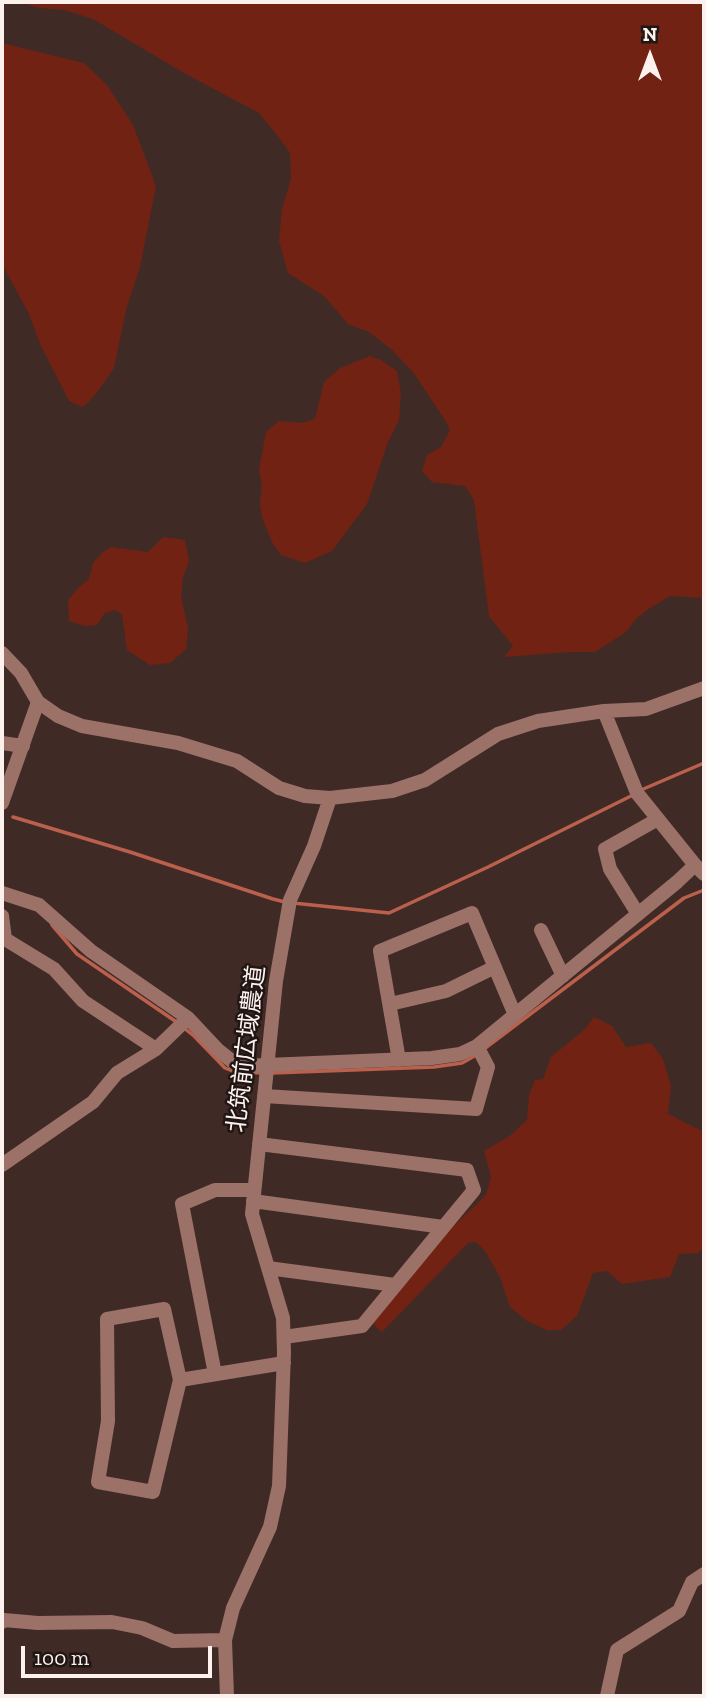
<!DOCTYPE html>
<html>
<head>
<meta charset="utf-8">
<style>
  body { margin:0 }
  #map { position:relative; width:706px; height:1698px; overflow:hidden; background:#402a26; font-family:"Zilla Slab",serif }
  canvas { display:block }
  .frame { position:absolute; inset:0; border:4px solid #fdf1ee; pointer-events:none }
  .north { position:absolute; left:615px; top:21px; width:70px; height:70px; -webkit-text-stroke:5px #201614; paint-order:stroke; rotate:0deg; font-size:19px; font-weight:700; line-height:28px; text-align:center; color:#fdf1ee }
  .north::after { content:''; display:block; margin:auto; width:24px; height:32px; background:#fdf1ee; clip-path:polygon(50% 0,100% 100%,50% 72%,0 100%) }
  .scale { position:absolute; left:21px; top:1646px; width:191px; height:32px; box-sizing:border-box; border:4px solid #fdf1ee; border-top:0; padding-left:9px; font-size:21px; line-height:24px; white-space:nowrap; color:#fdf1ee; -webkit-text-stroke:5px #201614; paint-order:stroke }
</style>
</head>
<body>
<div id="map">
<canvas width="706" height="1698"></canvas>
<div class="frame"></div>
<div class="north">N</div>
<div class="scale">100 m</div>
</div>
<script>
const c = document.querySelector('canvas').getContext('2d');
c.lineJoin = 'round';
function paint(path, color) { c.fillStyle = color; c.fill(path, 'evenodd'); }
const poly = rows => new Path2D(rows.map(r => 'M' + r).join(''));
function strokePath(path, color, width, dash) { c.strokeStyle = color; c.lineWidth = width; c.lineCap = dash ? 'butt' : 'round'; c.setLineDash(dash || []); c.stroke(path); }
function label(font, color, halo, rows, align = 'center') {
  c.font = font + ' "Zilla Slab","Noto Sans JP",serif'; c.lineWidth = 5; c.setLineDash([]); c.textBaseline = 'middle'; c.strokeStyle = halo; c.fillStyle = color; for (const [text, x, y, turn = 0] of rows) {
    c.save(); c.translate(x, y); c.rotate((+turn || 0) * Math.PI / 180); c.textAlign = isNaN(turn) ? turn : align; if (halo) c.strokeText(text, 0, 0); c.fillText(text, 0, 0); c.restore();
  }
}
const green = poly([
  [19,2,704,2,704,598,670,596,647,610,635,620,626,632,595,652,569,652,504,657,513,646,489,616,474,500,465,486,432,482,422,471,427,455,441,447,450,430,445,420,413,372,391,349,369,332,348,324,324,296,288,273,279,241,282,209,291,179,290,153,277,135,259,113,184,73,93,19,64,10,40,8],
  [2,43,84,63,107,85,133,125,156,186,140,267,126,310,114,368,96,394,83,407,69,401,41,346,28,312,2,264],
  [370,356,381,360,397,371,401,393,399,420,388,442,367,504,332,551,305,563,281,555,273,544,262,518,260,503,262,486,259,470,266,432,279,421,301,423,315,419,324,382,340,368],
  [163,537,185,540,189,561,183,577,181,596,188,628,186,649,170,663,150,665,127,650,122,614,114,610,104,614,97,625,85,626,69,621,68,600,80,586,89,579,93,563,103,552,111,547,148,552],
  [594,1017,612,1026,626,1047,651,1043,663,1059,671,1086,668,1114,704,1132,704,1248,698,1253,679,1254,670,1277,622,1284,607,1271,593,1273,577,1316,561,1330,547,1330,527,1321,510,1307,500,1277,485,1251,476,1242,468,1243,382,1332,371,1322,441,1238,486,1195,491,1177,484,1151,511,1135,527,1120,529,1095,535,1080,543,1079,551,1057,585,1029]
]);
const stream = poly([
  [641,790,704,763],
  [13,817,130,852,273,899,285,902],
  [293,903,389,913,488,867,635,794],
  [52,925,77,954,178,1023],
  [184,1028,194,1036,225,1068,235,1072,264,1073],
  [484,1049,684,898,704,890],
  [272,1073,434,1067,462,1063,478,1054]
]);
const minor = poly([
  [2,653,21,673,38,702,58,716,82,726,178,743,237,761,279,788,305,796,330,798,392,791,425,780,498,734,538,721,604,711,646,709,704,688],
  [604,711,637,793,695,865,704,874],
  [2,743,23,746],
  [2,803,38,702],
  [2,893,39,905,91,951,188,1018,218,1050,238,1066,267,1065,432,1058,460,1054,477,1046,677,882,695,865],
  [638,914,610,869,605,849,658,819],
  [2,916,5,939,54,969,83,1001,156,1049],
  [541,930,563,976],
  [390,1004,446,991,495,967],
  [399,1060,380,951,472,913,515,1015],
  [264,1096,476,1109,488,1067,477,1046],
  [259,1144,467,1170,474,1190,362,1326,284,1337],
  [2,1165,93,1102,117,1073,156,1049,188,1018],
  [253,1201,443,1227],
  [268,1268,395,1285],
  [164,1309,180,1380,153,1492,98,1482,108,1421,107,1319,164,1309],
  [215,1374,182,1204,215,1190,254,1190],
  [180,1380,284,1363],
  [2,1622,4,1620,38,1623,112,1622,142,1628,173,1641,225,1640],
  [227,1696,225,1640,233,1608,270,1527,279,1486,284,1353,283,1318,252,1214,276,981,290,900,314,846,330,798],
  [607,1696,617,1650,679,1611,692,1582,704,1574]
]);
const streetNames = [
  ["北筑前広域農道",247,1049,-83]
];
paint(green, '#712213');
strokePath(stream, '#bb604d', 3.5);
strokePath(minor, '#9b7168', 14);
label('24px', '#fdf1ee', '#201614', streetNames);
</script>
</body>
</html>
